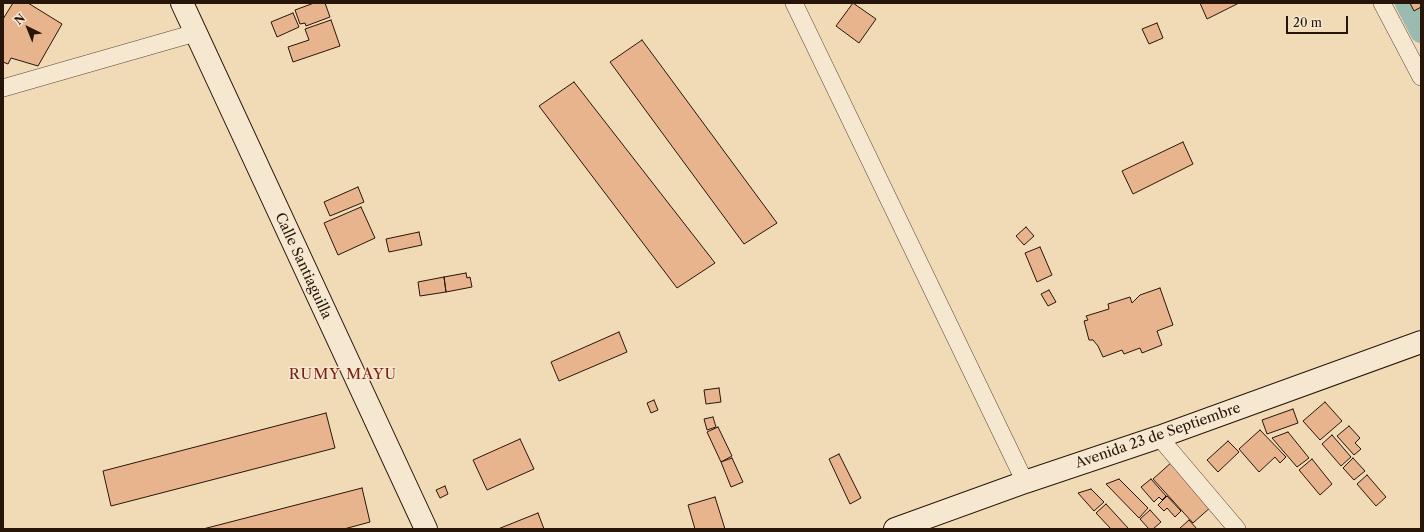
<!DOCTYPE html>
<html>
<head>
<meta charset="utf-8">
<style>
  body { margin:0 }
  #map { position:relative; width:1424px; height:532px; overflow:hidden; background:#f1dbb7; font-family:"Libre Caslon Text",serif }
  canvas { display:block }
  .frame { position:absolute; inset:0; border:4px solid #28150a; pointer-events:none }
  .north { position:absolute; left:8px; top:8px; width:40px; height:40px; -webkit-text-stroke:3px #f6e8d0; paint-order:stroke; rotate:317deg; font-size:11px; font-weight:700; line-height:16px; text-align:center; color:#28150a }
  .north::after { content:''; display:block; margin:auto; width:14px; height:18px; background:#28150a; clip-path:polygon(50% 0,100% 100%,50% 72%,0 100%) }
  .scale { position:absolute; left:1286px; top:16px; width:62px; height:18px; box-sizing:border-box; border:2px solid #28150a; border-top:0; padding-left:5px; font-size:12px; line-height:14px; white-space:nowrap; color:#28150a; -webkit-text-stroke:3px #f6e8d0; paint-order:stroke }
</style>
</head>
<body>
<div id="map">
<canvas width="1424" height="532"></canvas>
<div class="frame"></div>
<div class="north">N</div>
<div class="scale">20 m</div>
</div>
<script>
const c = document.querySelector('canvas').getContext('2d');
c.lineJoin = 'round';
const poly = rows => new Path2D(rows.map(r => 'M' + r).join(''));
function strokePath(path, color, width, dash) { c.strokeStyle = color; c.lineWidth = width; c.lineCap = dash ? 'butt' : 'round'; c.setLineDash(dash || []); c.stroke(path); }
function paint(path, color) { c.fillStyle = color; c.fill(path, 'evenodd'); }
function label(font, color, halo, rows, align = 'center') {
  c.font = font + ' "Libre Caslon Text",serif'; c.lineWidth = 3; c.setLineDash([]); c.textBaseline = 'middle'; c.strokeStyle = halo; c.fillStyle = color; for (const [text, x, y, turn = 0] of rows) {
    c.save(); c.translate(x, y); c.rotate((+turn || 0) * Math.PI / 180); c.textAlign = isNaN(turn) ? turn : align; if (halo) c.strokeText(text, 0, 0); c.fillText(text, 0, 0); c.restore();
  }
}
const canal = poly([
  [1406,3,1421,32]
]);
const building = poly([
  [13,3,28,3,62,24,38,66,11,58,8,64,3,62,3,19,13,3],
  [314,3,325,3,330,17,306,26,305,23,300,24,295,10,314,3],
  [853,3,876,19,859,43,836,26,853,3],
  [1200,3,1239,3,1207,19,1200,3],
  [1410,3,1421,3,1421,7,1414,11,1410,3],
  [293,13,299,27,277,37,271,22,293,13],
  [331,20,340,46,293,62,288,47,309,40,305,29,331,20],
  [1157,23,1163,38,1149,44,1142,29,1157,23],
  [642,40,777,223,744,244,610,62,642,40],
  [574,82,715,263,677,288,539,106,574,82],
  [1183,142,1193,164,1133,194,1122,171,1183,142],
  [358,187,364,202,330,216,324,202,358,187],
  [361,207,375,238,338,255,324,223,361,207],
  [1026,227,1034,236,1024,245,1016,236,1026,227],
  [419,232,422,245,389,252,386,239,419,232],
  [1040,247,1052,275,1037,282,1025,253,1040,247],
  [466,273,467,278,470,277,472,287,446,292,444,277,466,273],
  [444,277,446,292,420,296,418,282,444,277],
  [1160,288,1173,325,1157,331,1162,345,1142,353,1140,348,1124,354,1122,350,1103,357,1098,346,1093,340,1089,340,1084,321,1088,320,1086,316,1109,309,1108,304,1130,297,1132,303,1140,295,1160,288],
  [1049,290,1056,302,1048,306,1041,294,1049,290],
  [619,332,627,352,559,381,551,362,619,332],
  [719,388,721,402,706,404,704,390,719,388],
  [654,400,658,410,651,413,647,403,654,400],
  [1325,402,1342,421,1320,440,1303,421,1325,402],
  [1293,409,1298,423,1267,434,1262,420,1293,409],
  [326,413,335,448,111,506,103,471,326,413],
  [713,417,716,427,707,430,704,419,713,417],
  [1349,426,1360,438,1355,443,1361,449,1354,455,1337,436,1349,426],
  [718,427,732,456,721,462,707,432,718,427],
  [1260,430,1286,457,1280,463,1275,457,1259,472,1239,449,1260,430],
  [1288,432,1309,458,1297,467,1272,438,1288,432],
  [1332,435,1351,457,1341,466,1322,444,1332,435],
  [520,439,534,469,487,490,473,460,520,439],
  [1228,441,1239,452,1218,472,1207,460,1228,441],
  [839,454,861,498,850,504,829,459,839,454],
  [732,458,743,482,731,487,721,462,732,458],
  [1353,458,1365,471,1354,480,1343,468,1353,458],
  [1312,459,1332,484,1320,495,1299,470,1312,459],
  [1172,462,1212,506,1193,523,1153,479,1172,462],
  [1367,475,1386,497,1376,506,1357,484,1367,475],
  [1119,479,1148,508,1139,518,1106,484,1119,479],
  [1151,479,1166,496,1162,500,1159,497,1154,502,1141,487,1151,479],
  [445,486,448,494,440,498,436,490,445,486],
  [362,488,370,522,344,529,203,529,362,488],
  [1091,489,1104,502,1094,511,1078,493,1091,489],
  [1167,496,1181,511,1175,517,1167,508,1164,511,1158,505,1167,496],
  [715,497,725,529,695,529,688,505,715,497],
  [1106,504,1128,528,1127,529,1111,529,1096,513,1106,504],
  [1150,510,1161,522,1153,529,1149,529,1140,519,1150,510],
  [538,513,544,529,498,529,538,513],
  [1189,520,1197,529,1179,529,1189,520]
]);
const street = poly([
  [794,3,1025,482],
  [1382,3,1421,77],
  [3,88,195,33],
  [1159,437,1237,529]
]);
const secondary = poly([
  [182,3,426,529],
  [895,529,1025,482,1159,437,1421,342]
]);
const streetNames = [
  ["Calle Santiaguilla",303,266,65],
  ["Avenida 23 de Septiembre",1158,436,-19]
];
const neighbourhoodNames = [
  ["RUMY MAYU",343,375]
];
strokePath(canal, '#9bbbb0', 22);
paint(building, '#e8b48d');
strokePath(building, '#28150a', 1);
strokePath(street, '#5a4635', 18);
strokePath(secondary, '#28150a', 24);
strokePath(street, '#f6e8d0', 17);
strokePath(secondary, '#f6e8d0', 22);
label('14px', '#28150a', '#f6e8d0', streetNames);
c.letterSpacing = '1px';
label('15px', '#7a1f14', '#f6e8d0', neighbourhoodNames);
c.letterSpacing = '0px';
</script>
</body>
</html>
